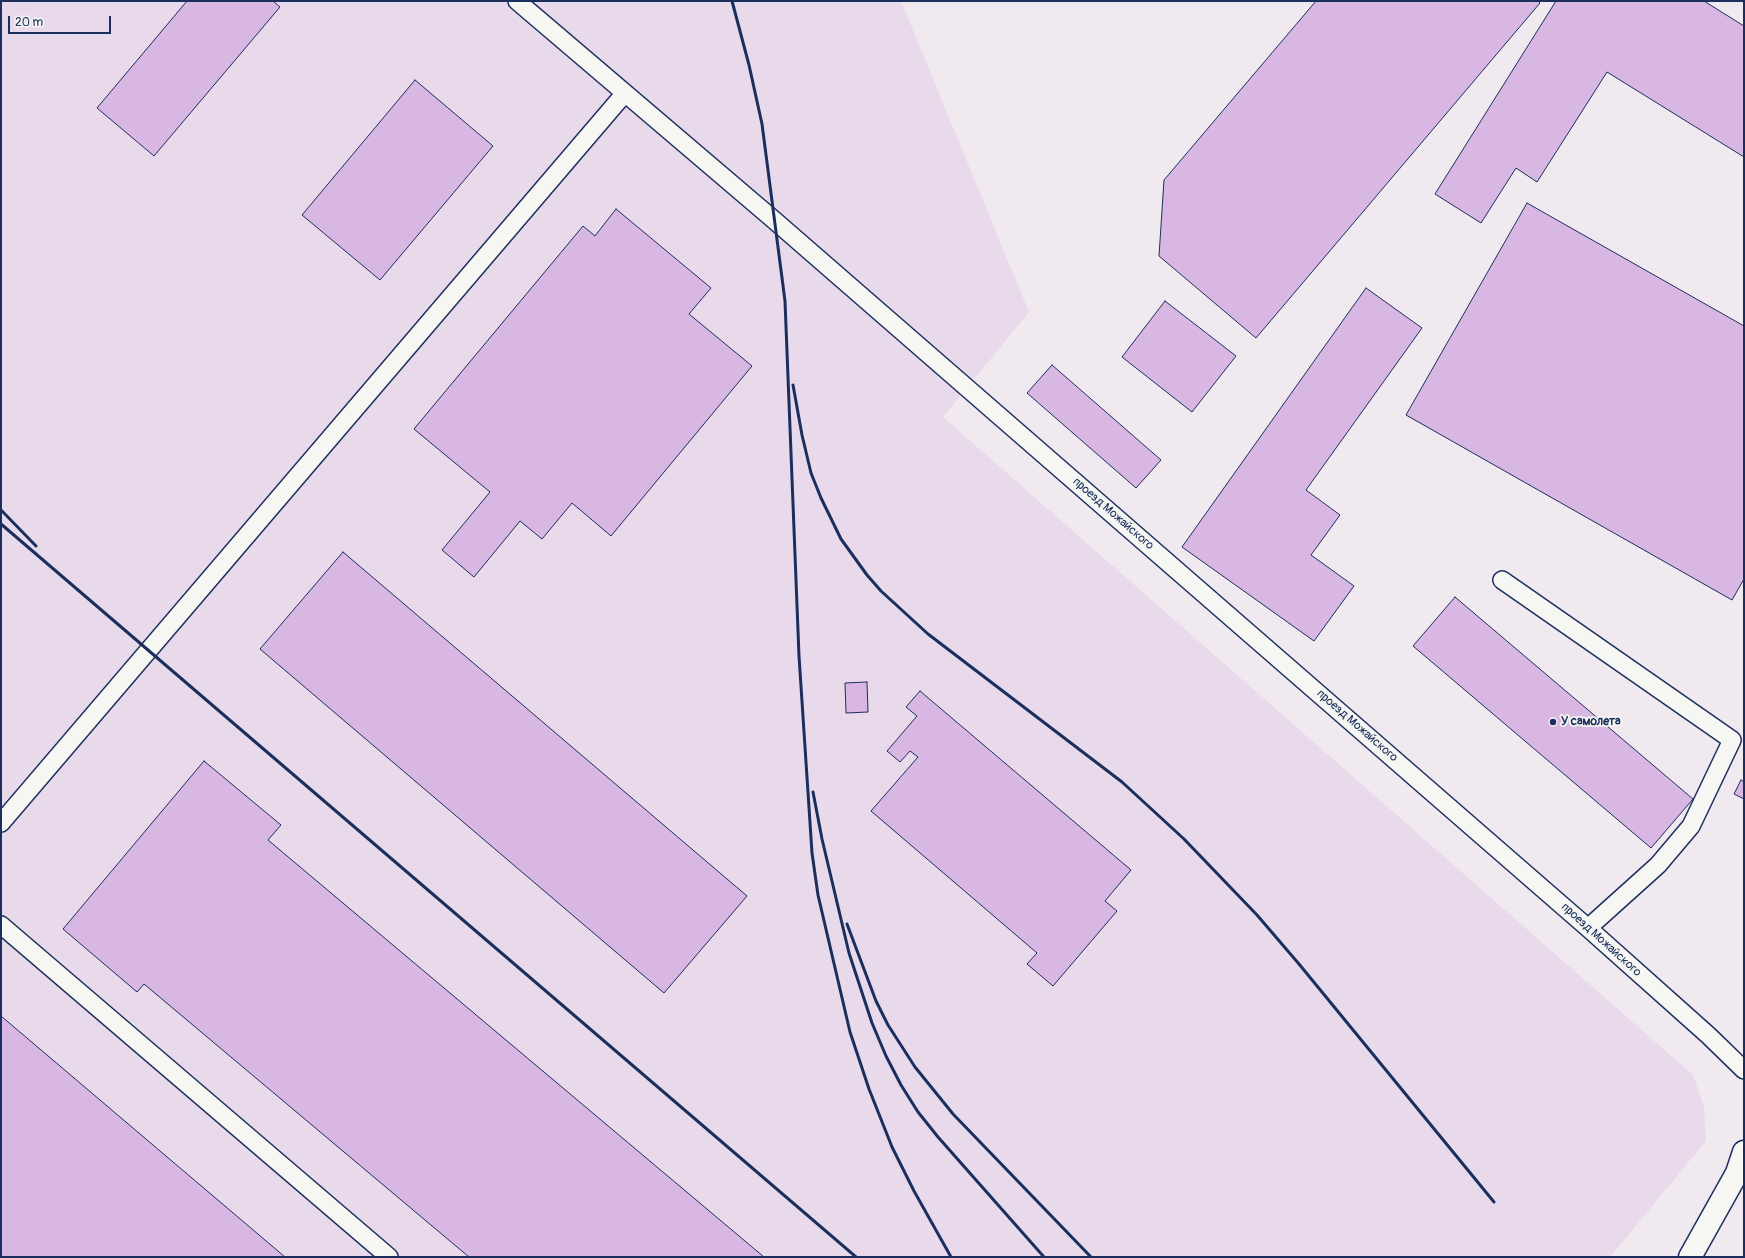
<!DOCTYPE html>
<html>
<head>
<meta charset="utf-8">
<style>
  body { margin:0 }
  #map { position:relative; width:1745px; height:1258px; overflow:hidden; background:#f0e9ef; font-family:Pangolin,sans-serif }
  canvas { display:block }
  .frame { position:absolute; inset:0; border:2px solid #1b2f5e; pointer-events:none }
  .scale { position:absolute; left:8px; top:16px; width:103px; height:18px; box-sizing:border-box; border:2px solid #1b2f5e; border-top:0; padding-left:5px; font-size:12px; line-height:14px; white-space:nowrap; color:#1b2f5e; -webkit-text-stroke:3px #f6f6f2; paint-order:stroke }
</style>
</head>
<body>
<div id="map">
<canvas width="1745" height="1258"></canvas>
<div class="frame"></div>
<div class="scale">20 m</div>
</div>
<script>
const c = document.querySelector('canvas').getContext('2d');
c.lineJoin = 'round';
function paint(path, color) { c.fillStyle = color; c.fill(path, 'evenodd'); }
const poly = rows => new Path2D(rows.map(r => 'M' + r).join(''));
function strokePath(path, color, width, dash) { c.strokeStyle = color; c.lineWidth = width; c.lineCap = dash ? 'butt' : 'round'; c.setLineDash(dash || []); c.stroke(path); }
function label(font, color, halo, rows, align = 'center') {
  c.font = font + ' Pangolin,sans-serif'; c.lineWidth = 3.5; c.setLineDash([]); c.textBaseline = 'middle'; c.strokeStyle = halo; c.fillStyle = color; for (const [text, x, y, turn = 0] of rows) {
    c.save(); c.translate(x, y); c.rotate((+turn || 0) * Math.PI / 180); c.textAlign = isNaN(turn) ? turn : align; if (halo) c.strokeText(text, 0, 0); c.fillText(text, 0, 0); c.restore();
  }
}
const built = poly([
  [1,1,901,1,1029,312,943,417,1693,1075,1704,1107,1706,1141,1610,1257,1,1257]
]);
const building = poly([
  [187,1,273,1,280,7,154,156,97,108,187,1],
  [1316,1,1538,1,1540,3,1256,338,1159,256,1164,180,1316,1],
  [1556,1,1704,1,1744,26,1744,157,1607,72,1537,182,1516,168,1481,223,1435,194,1556,1],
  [415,80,493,146,380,280,302,215,415,80],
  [1527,203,1744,326,1744,579,1732,600,1406,415,1527,203],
  [616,209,711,288,689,314,752,366,611,536,572,503,542,539,520,521,474,577,442,550,490,492,414,429,583,226,595,236,616,209],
  [1366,288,1422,328,1306,490,1340,515,1311,555,1354,586,1314,641,1182,547,1366,288],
  [1165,301,1236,356,1192,412,1122,357,1165,301],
  [1052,365,1161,460,1136,488,1027,393,1052,365],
  [343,552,747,896,664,993,260,649,343,552],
  [1455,597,1693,799,1651,848,1413,646,1455,597],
  [867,682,868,712,846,713,845,683,867,682],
  [920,691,1131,870,1105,901,1117,911,1053,986,1027,964,1037,953,871,811,918,757,910,751,900,762,887,751,917,716,906,707,920,691],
  [204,761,281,825,268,840,764,1257,469,1257,144,984,137,992,63,929,204,761],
  [1741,780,1744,782,1744,799,1734,794,1741,780],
  [1,1016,285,1257,1,1257,1,1016]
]);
const lane = poly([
  [517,1,774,220,1588,928,1708,1035,1744,1070],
  [1502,580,1732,740,1691,826,1658,865,1588,928],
  [1,823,625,93],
  [1,925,389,1257]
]);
const secondary = poly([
  [1690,1257,1737,1173,1744,1152]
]);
const rail = poly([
  [732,1,749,65,762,124,785,301,799,656,812,853,818,895,850,1032,869,1089,892,1147,914,1191,951,1257],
  [793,385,802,435,811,473,821,498,841,539,867,575,881,591,928,634,1122,782,1184,839,1257,915,1299,964,1494,1202],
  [1,510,36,546],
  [1,524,856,1257],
  [813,792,822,839,849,953,872,1023,886,1056,901,1085,918,1112,938,1137,1044,1257],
  [847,924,876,1001,888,1025,915,1067,953,1114,1091,1257]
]);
const markers = [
  [1553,722,4,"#1b2f5e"]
];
const streetNames = [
  ["проезд Можайского",1113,514,41],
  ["проезд Можайского",1357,726,41],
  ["проезд Можайского",1601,940,42]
];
const poiNames = [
  ["У самолета",1561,722]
];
paint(built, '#e9daeb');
paint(building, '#d8b7e3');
strokePath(building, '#1b2f5e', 1);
strokePath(lane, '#1b2f5e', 20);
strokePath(secondary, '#1b2f5e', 25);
strokePath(lane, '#f6f6f2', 17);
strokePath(secondary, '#f6f6f2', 22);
strokePath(rail, '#1b2f5e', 3);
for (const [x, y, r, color] of markers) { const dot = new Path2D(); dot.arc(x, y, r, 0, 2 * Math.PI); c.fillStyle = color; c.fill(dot); strokePath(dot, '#f6f6f2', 1.5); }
label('12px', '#1b2f5e', '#f6f6f2', streetNames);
label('bold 12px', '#1b2f5e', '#f6f6f2', poiNames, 'left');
</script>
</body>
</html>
